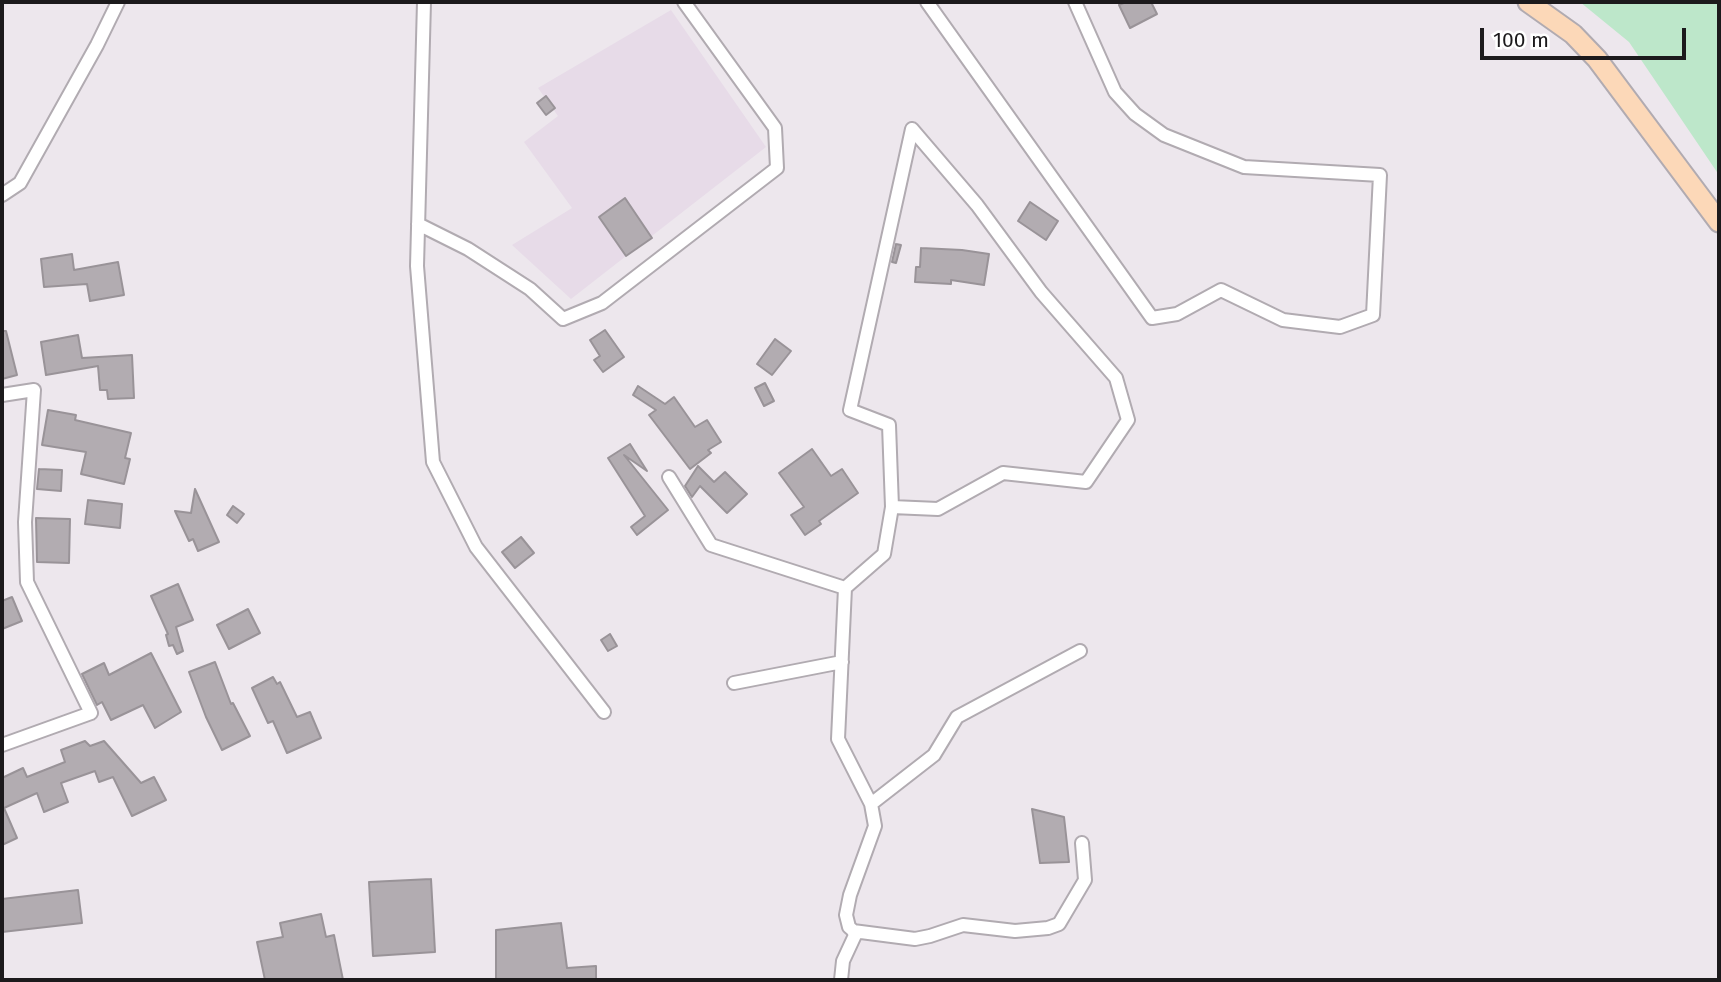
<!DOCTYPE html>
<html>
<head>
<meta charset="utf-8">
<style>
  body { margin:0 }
  #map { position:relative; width:1721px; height:982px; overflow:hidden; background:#ede7ed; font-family:"Fira Sans",sans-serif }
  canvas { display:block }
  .frame { position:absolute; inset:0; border:4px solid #1c1a1c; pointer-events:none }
  .scale { position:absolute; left:1480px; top:28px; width:206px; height:32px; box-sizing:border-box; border:4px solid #1c1a1c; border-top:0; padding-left:9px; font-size:21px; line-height:24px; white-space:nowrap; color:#1c1a1c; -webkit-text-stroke:5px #fff; paint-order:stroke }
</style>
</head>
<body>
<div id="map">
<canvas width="1721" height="982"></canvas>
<div class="frame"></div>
<div class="scale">100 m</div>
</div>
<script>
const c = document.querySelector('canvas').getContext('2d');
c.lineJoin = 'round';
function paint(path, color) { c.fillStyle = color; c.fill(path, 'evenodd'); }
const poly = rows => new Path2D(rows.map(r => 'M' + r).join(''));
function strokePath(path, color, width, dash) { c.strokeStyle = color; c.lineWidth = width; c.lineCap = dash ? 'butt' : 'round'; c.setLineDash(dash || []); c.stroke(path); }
const built = poly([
  [671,10,766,147,571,299,512,245,572,208,524,142,558,116,538,88]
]);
const green = poly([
  [1580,2,1719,2,1719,175,1629,42]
]);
const building = poly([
  [1126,2,1151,2,1157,14,1130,28,1119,5,1126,2],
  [546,96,555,108,546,115,537,103,546,96],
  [625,198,652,238,626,256,599,217,625,198],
  [1030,202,1058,221,1046,240,1018,221,1030,202],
  [896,244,901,245,896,263,892,262,896,244],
  [921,248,962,250,989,254,984,285,951,280,951,284,915,282,916,267,920,267,921,248],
  [72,254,74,270,118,262,124,295,90,301,87,284,44,287,41,259,72,254],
  [605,330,624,357,603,372,594,360,600,356,590,340,605,330],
  [2,331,6,331,17,375,2,379,2,331],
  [78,335,82,358,132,355,134,398,108,399,107,390,100,390,98,366,46,375,41,342,78,335],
  [775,339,791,351,772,375,757,364,775,339],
  [765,383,774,401,764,406,755,388,765,383],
  [638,386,665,404,674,397,695,427,707,420,721,442,708,450,711,453,690,469,649,415,656,410,633,395,638,386],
  [48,410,76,415,75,420,131,433,125,458,130,459,124,484,81,474,86,452,42,445,48,410],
  [630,444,647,471,624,455,668,510,637,535,631,527,645,516,608,458,630,444],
  [812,449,831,476,842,469,858,493,819,521,821,524,805,535,791,515,804,507,779,473,812,449],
  [698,466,714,482,725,472,747,494,727,513,700,486,692,497,685,486,698,466],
  [39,469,62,470,61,491,37,489,39,469],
  [195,489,219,542,198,551,193,539,189,541,175,511,191,513,195,489],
  [88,500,122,504,120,528,85,524,88,500],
  [233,506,244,514,237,523,227,515,233,506],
  [36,518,70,519,69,563,37,562,36,518],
  [521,537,534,553,515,568,502,552,521,537],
  [178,584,193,620,176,627,183,651,177,654,173,645,169,646,166,635,168,634,151,596,178,584],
  [12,597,22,621,2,629,2,601,12,597],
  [248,609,260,633,229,649,217,625,248,609],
  [610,634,617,646,608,651,601,640,610,634],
  [151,653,181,712,155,728,143,705,111,720,102,702,97,705,82,674,104,663,109,675,151,653],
  [215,662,231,704,233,703,250,736,222,750,206,717,189,672,215,662],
  [273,677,277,684,280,682,297,717,310,712,321,738,287,753,273,721,268,723,252,688,273,677],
  [85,741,90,746,104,741,141,783,154,777,166,800,132,816,113,777,99,782,95,771,61,783,68,802,44,812,37,793,4,808,17,838,2,845,2,778,23,768,27,777,65,762,61,750,85,741],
  [1032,809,1064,817,1069,862,1040,863,1032,809],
  [431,879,435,952,373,956,369,882,431,879],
  [78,890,82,923,2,932,2,899,78,890],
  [321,914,326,937,334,935,343,980,265,980,257,942,283,937,280,923,321,914],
  [561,923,567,968,596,966,596,980,496,980,496,930,561,923]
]);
const street = poly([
  [424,2,417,266,433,462,476,547,604,712],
  [927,2,1152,318,1177,314,1221,290,1283,320,1340,327,1373,315,1380,175,1244,167,1164,135,1135,114,1115,92,1075,2],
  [2,195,20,183,97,45,118,2],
  [418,224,468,249,530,289,563,319,602,303,777,168,775,128,684,2],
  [2,395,34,390,25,522,27,582,91,713,2,745],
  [669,477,711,545,845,588],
  [892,507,938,509,1003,473,1086,482,1128,420,1116,378,1041,292,977,205,912,129],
  [734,683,842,662],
  [871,804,934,755,957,717,1080,651],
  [853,931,915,939,930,936,963,925,1015,931,1048,928,1059,924,1085,880,1082,843],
  [841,980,843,961,856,933,849,927,846,915,850,895,875,826,871,804,838,739,845,588,884,554,892,507,889,425,850,410,912,129]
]);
const secondary = poly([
  [1528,2,1573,34,1597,59,1719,222]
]);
paint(built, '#e7dbe8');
paint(green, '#bde7ca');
paint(building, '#b2acb1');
strokePath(building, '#999398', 2);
strokePath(street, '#b1abb1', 16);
strokePath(secondary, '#b1abb1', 23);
strokePath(street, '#fff', 12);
strokePath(secondary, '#fcd8b8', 19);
</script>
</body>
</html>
